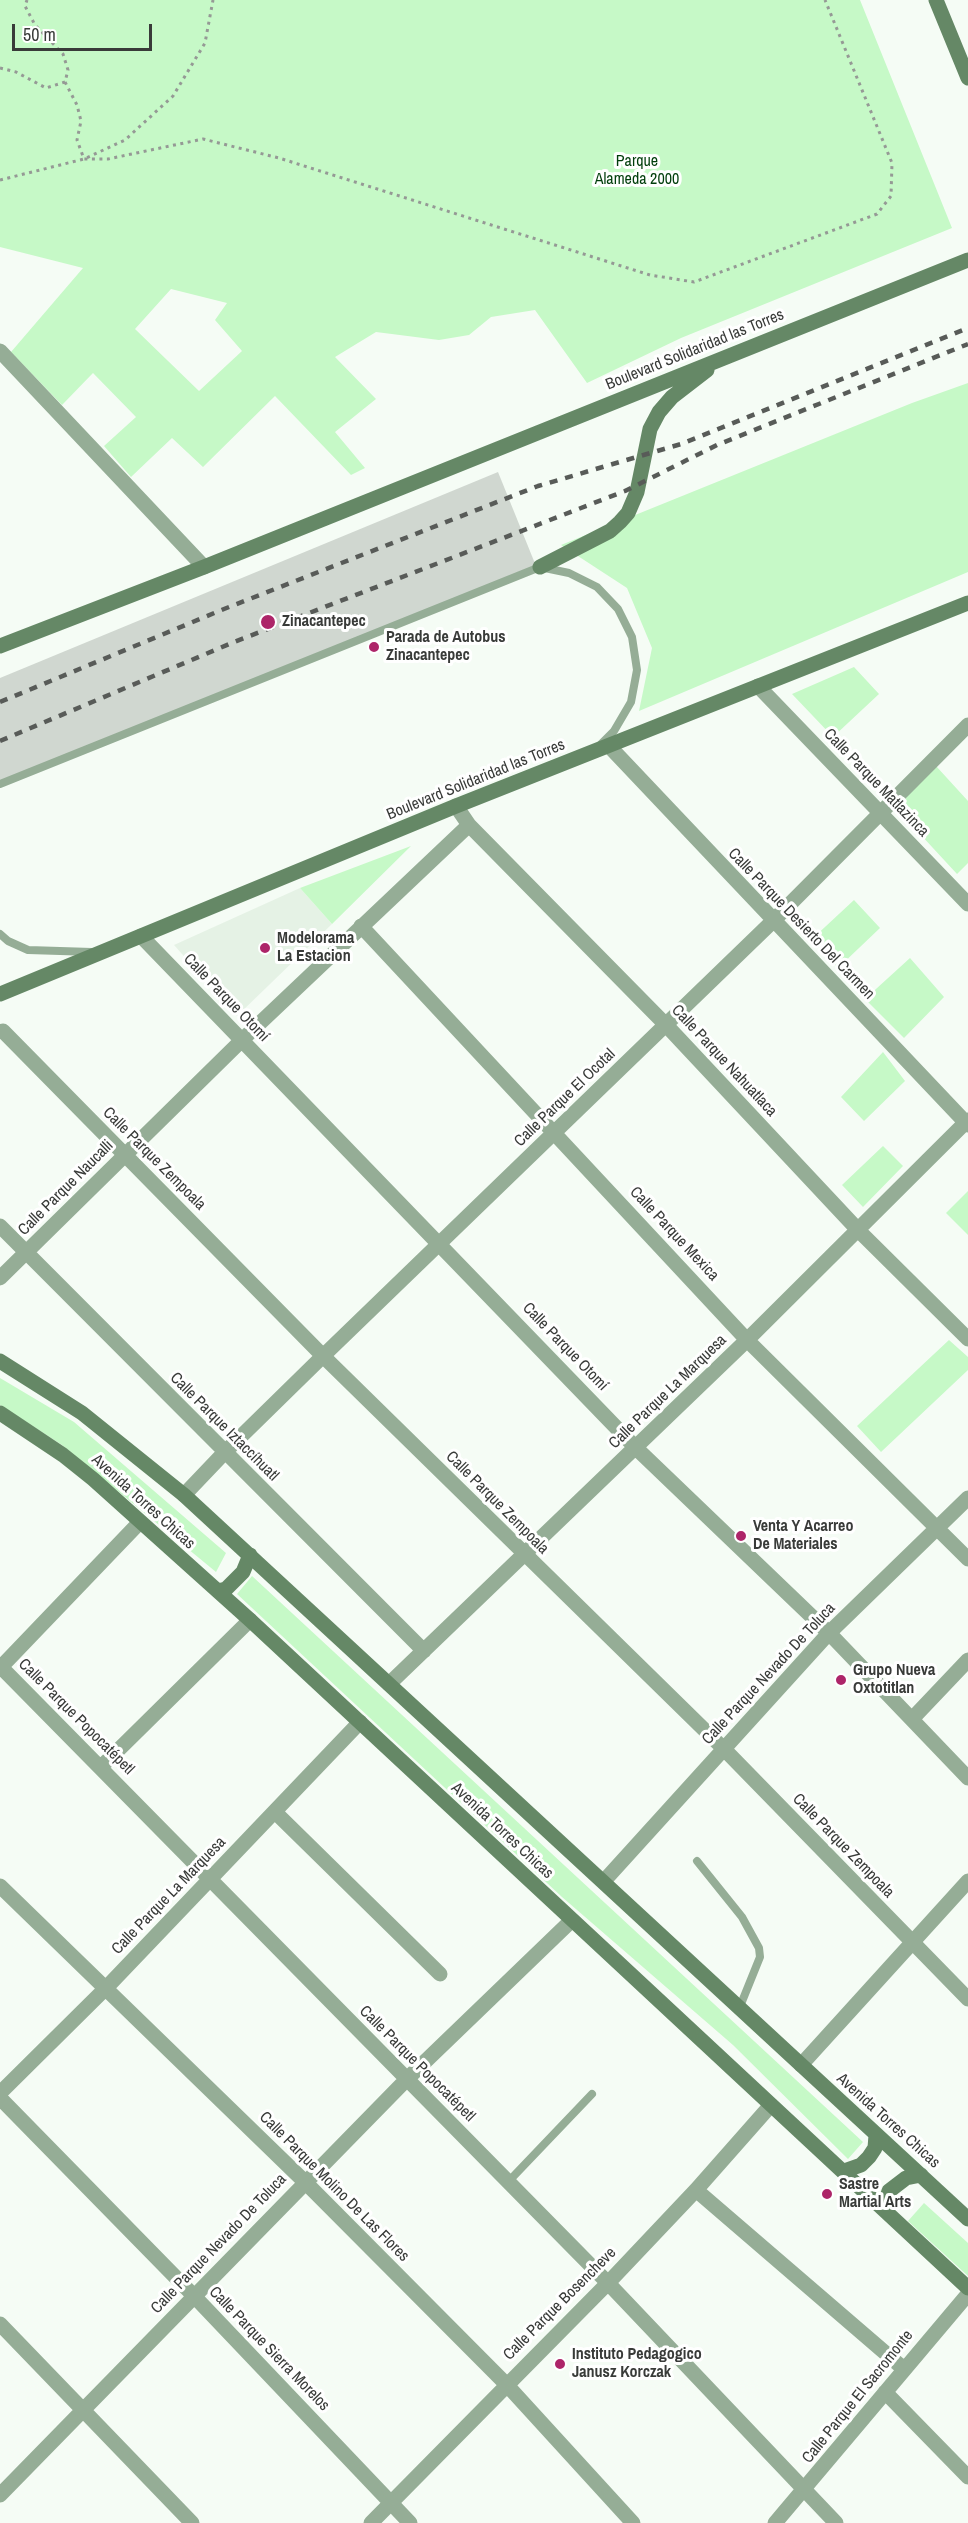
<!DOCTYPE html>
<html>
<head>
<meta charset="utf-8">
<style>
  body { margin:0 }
  #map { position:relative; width:968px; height:2523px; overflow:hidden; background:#f5fcf5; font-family:"Archivo Narrow",sans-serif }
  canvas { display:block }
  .scale { position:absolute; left:12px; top:24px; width:140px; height:27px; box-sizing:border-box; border:3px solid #393b39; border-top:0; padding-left:8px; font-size:18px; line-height:21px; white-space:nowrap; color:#393b39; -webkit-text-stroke:4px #fff; paint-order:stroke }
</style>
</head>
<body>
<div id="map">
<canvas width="968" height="2523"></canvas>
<div class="scale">50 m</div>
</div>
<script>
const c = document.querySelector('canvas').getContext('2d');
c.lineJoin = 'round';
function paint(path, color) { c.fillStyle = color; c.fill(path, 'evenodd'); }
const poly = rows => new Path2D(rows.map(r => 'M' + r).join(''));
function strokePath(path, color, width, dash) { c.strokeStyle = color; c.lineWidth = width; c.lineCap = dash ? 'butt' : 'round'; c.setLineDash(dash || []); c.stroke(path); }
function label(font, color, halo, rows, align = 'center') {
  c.font = font + ' "Archivo Narrow",sans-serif'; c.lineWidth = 6; c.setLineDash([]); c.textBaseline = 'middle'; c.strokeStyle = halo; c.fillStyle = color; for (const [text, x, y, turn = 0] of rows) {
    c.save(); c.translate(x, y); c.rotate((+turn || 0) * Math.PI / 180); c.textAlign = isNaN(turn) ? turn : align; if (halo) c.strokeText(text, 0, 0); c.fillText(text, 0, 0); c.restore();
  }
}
const built = poly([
  [300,888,332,924,237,1016,174,945]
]);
const green = poly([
  [0,0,860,0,952,228,681,338,587,383,535,310,491,317,469,335,439,340,376,332,335,357,376,399,335,432,365,468,351,475,275,396,203,467,172,438,131,477,104,446,136,417,93,373,62,405,11,352,83,268,0,247],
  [171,289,227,303,215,320,242,351,199,391,135,329],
  [968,383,968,572,639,711,652,648,627,588,561,545,912,403],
  [854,667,879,694,833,737,792,694],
  [936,766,968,801,968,863,957,874,896,808],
  [411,846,332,924,300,888],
  [854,900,880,928,838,968,811,940],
  [910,958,944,997,904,1038,865,999],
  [883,1052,905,1081,864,1121,841,1097],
  [883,1146,903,1166,863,1207,842,1185],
  [968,1191,968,1235,946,1213],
  [949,1340,968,1357,968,1370,881,1452,857,1426],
  [0,1378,74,1422,226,1553,216,1572,62,1445,0,1405],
  [252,1576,863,2142,848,2159,733,2045,562,1897,237,1594],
  [924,2203,968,2243,968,2276,908,2221]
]);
const building = poly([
  [498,472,536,566,0,787,0,678]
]);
const path = poly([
  [0,68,16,72,46,88,65,82,68,70,63,54,35,25,25,6,27,0],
  [65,82,77,105,81,121,77,140,84,159,108,159,203,139,279,158,650,275,694,282,877,214,891,196,892,163,825,0],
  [0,180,84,159,125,140,173,96,205,43,213,0]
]);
const service = poly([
  [0,784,540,567,569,573,597,587,618,609,632,637,637,670,631,702,614,731,601,744],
  [0,934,8,941,28,950,92,952],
  [697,1861,742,1917,759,1948,760,1957,739,2009],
  [508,2182,592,2094]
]);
const minor = poly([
  [0,351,204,567],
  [758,686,968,904],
  [609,746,968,1125],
  [456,806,469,825,666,1025,859,1231,968,1339],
  [361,926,747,1340,968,1559],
  [141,936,636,1448,829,1633,968,1778],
  [3,1031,323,1356,724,1749,968,1999],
  [0,1226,424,1651],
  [0,1278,242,1040,469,825],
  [184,1495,224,1453,323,1356,773,921,968,725],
  [0,1666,608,2283,836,2523],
  [0,1668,139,1523],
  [389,1684,747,1340,968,1120],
  [912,1719,968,1660],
  [101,1767,250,1620],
  [275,1812,440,1974],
  [604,1881,829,1633,968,1498],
  [0,1886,305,2182,506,2384,633,2523],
  [801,2065,968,1881],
  [0,2093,106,1988,360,1722],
  [0,2098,194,2296,410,2523],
  [696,2190,904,2369],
  [0,2324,192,2523],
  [885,2392,968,2477],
  [0,2495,407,2079,571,1921],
  [371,2523,608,2283,696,2190,771,2105],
  [775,2523,968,2294]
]);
const secondary = poly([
  [936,0,968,78],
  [540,567,610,531,620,522,628,513,637,492,650,429,659,412,672,397,707,370],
  [0,646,204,567,968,260],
  [0,994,456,806,968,603],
  [0,1361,82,1413,184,1495,968,2219],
  [0,1413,63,1455,93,1479,250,1620,968,2288],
  [218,1591,226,1589,243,1572,250,1555],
  [844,2171,861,2165,869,2157,875,2148,876,2135],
  [887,2211,886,2200,889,2191,906,2178,921,2175]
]);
const rail = poly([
  [0,702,224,609,538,486,681,444,968,328],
  [0,741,234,642,625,491,717,445,968,344]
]);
const markers = [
  [268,622,8,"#ad2569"],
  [374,647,6,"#ad2569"],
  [265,948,6,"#ad2569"],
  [741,1536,6,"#ad2569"],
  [841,1680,6,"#ad2569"],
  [827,2194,6,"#ad2569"],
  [560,2364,6,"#ad2569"]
];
const parkNames = [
  ["Parque",637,162],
  ["Alameda 2000",637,180]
];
const streetNames = [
  ["Boulevard Solidaridad las Torres",695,350,-22],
  ["Boulevard Solidaridad las Torres",476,780,-22],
  ["Calle Parque Matlazinca",876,783,46],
  ["Calle Parque Desierto Del Carmen",801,924,46],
  ["Calle Parque Otomí",226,998,46],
  ["Calle Parque Nahuatlaca",724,1061,47],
  ["Calle Parque El Ocotal",565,1098,-44],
  ["Calle Parque Zempoala",154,1159,45],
  ["Calle Parque Naucalli",66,1188,-45],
  ["Calle Parque Mexica",674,1234,47],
  ["Calle Parque Otomí",565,1347,46],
  ["Calle Parque La Marquesa",668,1392,-44],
  ["Calle Parque Iztaccíhuatl",224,1427,45],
  ["Avenida Torres Chicas",143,1502,42],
  ["Calle Parque Zempoala",497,1503,45],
  ["Calle Parque Nevado De Toluca",769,1674,-47],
  ["Calle Parque Popocatépetl",76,1717,45],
  ["Avenida Torres Chicas",502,1831,43],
  ["Calle Parque Zempoala",843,1846,46],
  ["Calle Parque La Marquesa",169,1896,-46],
  ["Calle Parque Popocatépetl",417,2064,45],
  ["Avenida Torres Chicas",888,2121,42],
  ["Calle Parque Molino De Las Flores",334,2187,45],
  ["Calle Parque Nevado De Toluca",219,2244,-46],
  ["Calle Parque Bosencheve",560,2304,-45],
  ["Calle Parque Sierra Morelos",269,2349,46],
  ["Calle Parque El Sacromonte",858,2397,-51]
];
const poiNames = [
  ["Zinacantepec",282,622],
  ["Parada de Autobus",386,638],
  ["Zinacantepec",386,656],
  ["Modelorama",277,939],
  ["La Estacion",277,957],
  ["Venta Y Acarreo",753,1527],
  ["De Materiales",753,1545],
  ["Grupo Nueva",853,1671],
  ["Oxtotitlan",853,1689],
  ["Sastre",839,2185],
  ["Martial Arts",839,2203],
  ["Instituto Pedagogico",572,2355],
  ["Janusz Korczak",572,2373]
];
paint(built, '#e5f2e5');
paint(green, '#c6f9c7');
paint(building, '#d0d7d0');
strokePath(path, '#959995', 3, [3, 4.5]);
strokePath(service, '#95ad96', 8);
strokePath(minor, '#95ad96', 15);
strokePath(secondary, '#658866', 15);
strokePath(rail, '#585b58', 4.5, [8, 8]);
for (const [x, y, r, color] of markers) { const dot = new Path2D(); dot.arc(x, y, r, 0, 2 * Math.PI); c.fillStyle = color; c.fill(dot); strokePath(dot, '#fff', 2); }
label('16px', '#003e0b', '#fff', parkNames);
label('16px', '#393b39', '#fff', streetNames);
label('bold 16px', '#393b39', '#fff', poiNames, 'left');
</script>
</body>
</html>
